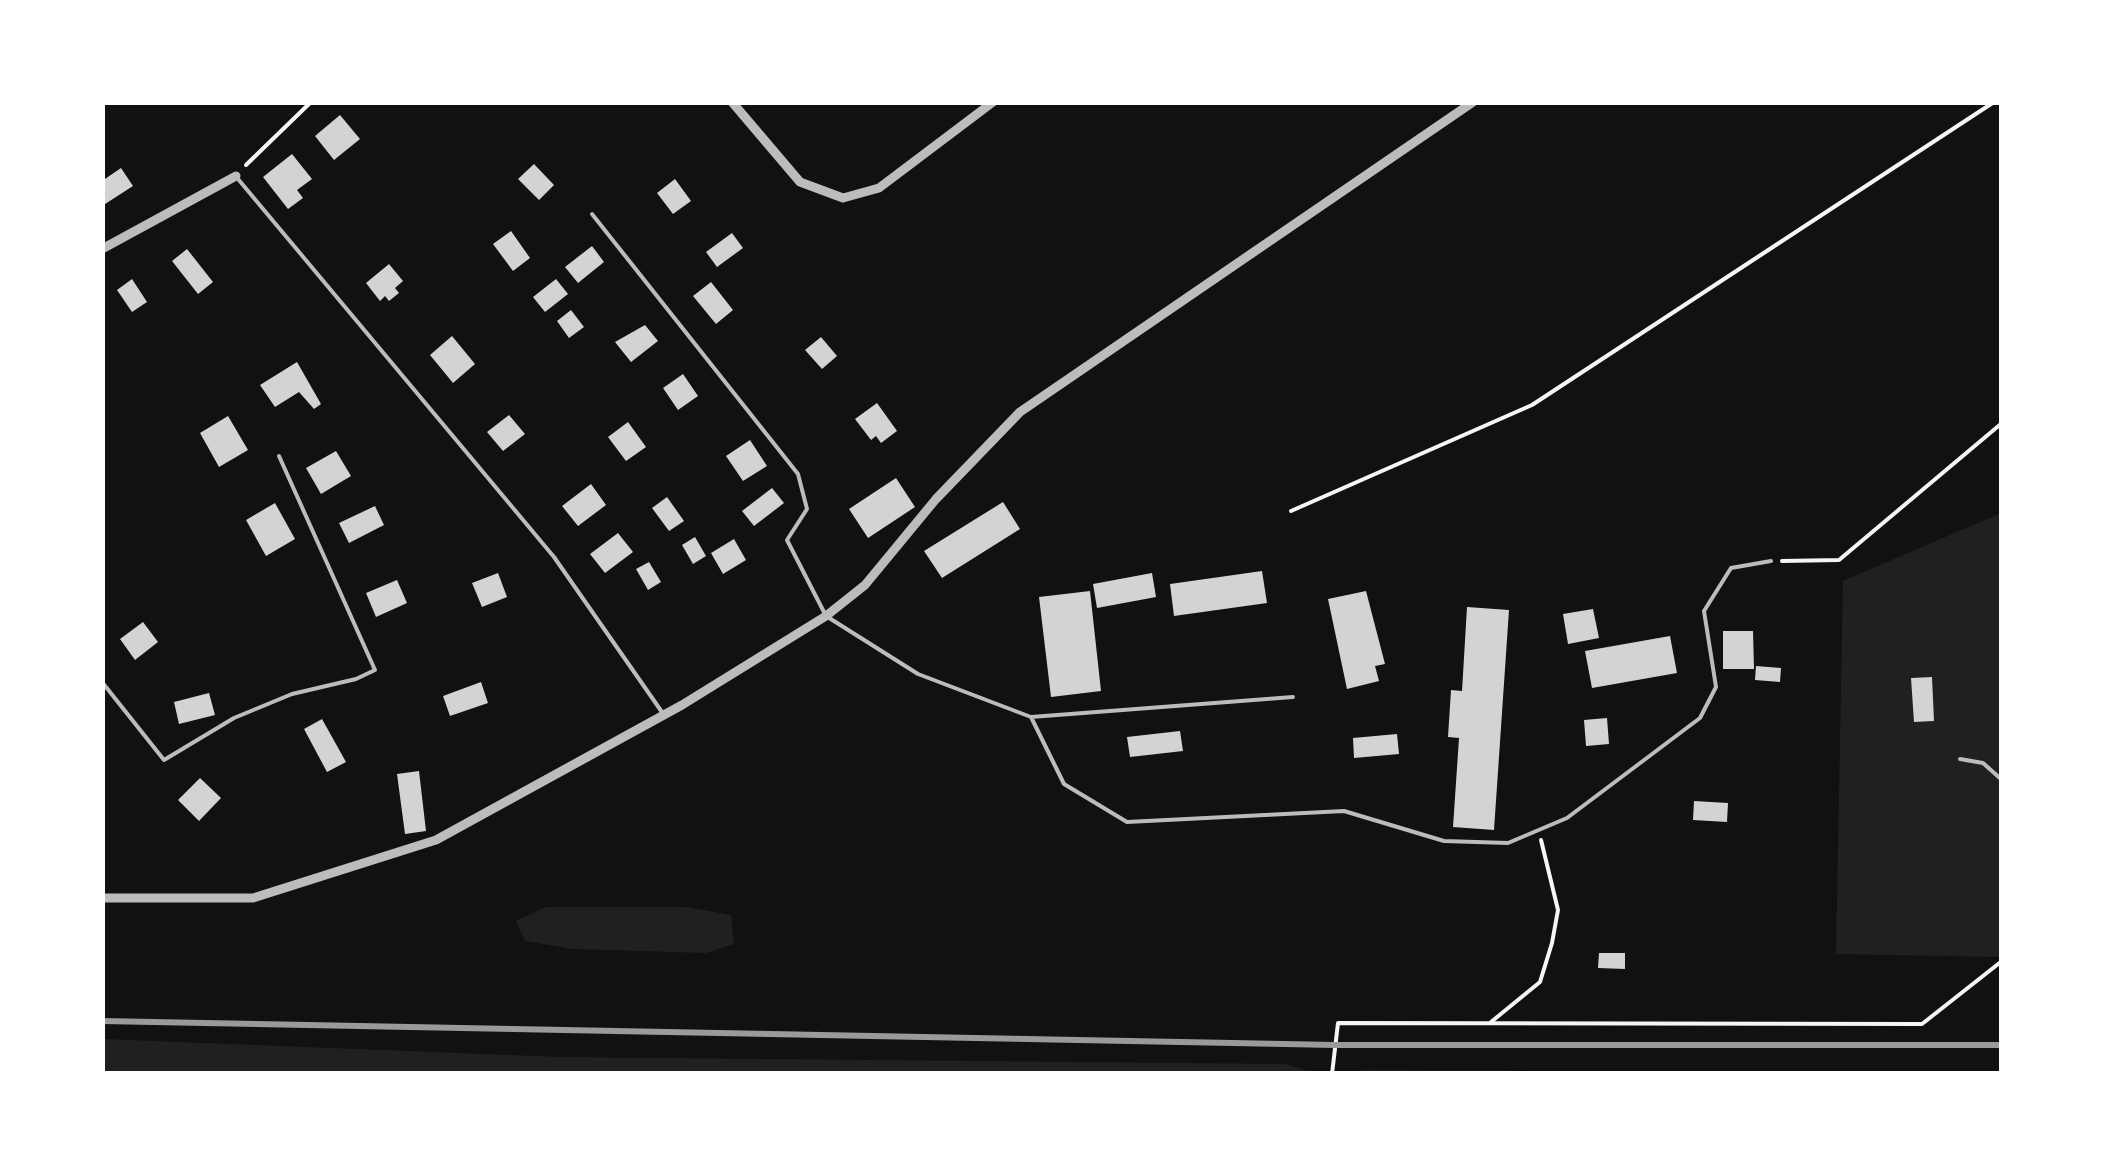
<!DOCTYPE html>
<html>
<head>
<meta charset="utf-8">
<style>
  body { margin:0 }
  #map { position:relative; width:2104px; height:1176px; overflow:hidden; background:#111; font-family:"DejaVu Sans",sans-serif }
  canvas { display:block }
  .frame { position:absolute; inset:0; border:105px solid #fff; pointer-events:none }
</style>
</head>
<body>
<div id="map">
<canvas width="2104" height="1176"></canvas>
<div class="frame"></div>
</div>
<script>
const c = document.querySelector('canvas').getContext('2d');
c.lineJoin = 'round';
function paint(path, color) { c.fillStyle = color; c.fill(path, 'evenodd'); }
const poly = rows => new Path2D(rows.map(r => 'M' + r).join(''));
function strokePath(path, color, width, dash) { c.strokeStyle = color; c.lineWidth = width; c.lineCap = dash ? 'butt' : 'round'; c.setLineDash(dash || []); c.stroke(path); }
const green = poly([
  [2001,513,2001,957,1836,954,1843,581],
  [546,907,686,907,731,915,734,944,706,953,573,949,525,941,516,921],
  [103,1039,560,1057,1285,1064,1308,1071,103,1074],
  [1362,1070,1850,1073,1361,1073]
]);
const building = poly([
  [340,115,360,139,334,160,315,136],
  [292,154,312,179,297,190,303,198,288,209,263,177],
  [534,164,554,185,539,200,518,179],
  [121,168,133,186,102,206,102,181],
  [675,179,691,201,673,214,657,193],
  [511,231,530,258,513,271,493,244],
  [732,233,743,248,717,267,706,252],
  [592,246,604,262,578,283,565,267],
  [187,249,213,282,198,294,172,261],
  [389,264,403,281,395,288,399,293,389,301,385,296,380,301,366,283],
  [132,279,147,302,132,312,117,290],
  [556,279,568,294,545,312,533,297],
  [711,282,733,310,716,324,693,296],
  [571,310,584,327,569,338,557,321],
  [645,325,658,341,631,362,615,342],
  [452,336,475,364,453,383,430,355],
  [821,337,837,356,822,369,805,350],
  [297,362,321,404,314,409,299,392,275,407,260,385],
  [683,374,698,396,678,410,663,388],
  [877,403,897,431,881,443,876,436,871,440,855,419],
  [509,415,525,434,503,451,487,432],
  [228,416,248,450,219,467,200,433],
  [628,422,646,447,626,461,608,437],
  [750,440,767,466,743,481,726,456],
  [336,451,351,476,321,494,306,468],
  [896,478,915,507,868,538,849,509],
  [591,484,606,505,578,526,562,506],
  [772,488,784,503,754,526,742,511],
  [667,497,684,521,669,531,652,508],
  [1003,502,1020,529,942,578,924,551],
  [275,503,295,539,266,556,246,520],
  [375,506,384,525,349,543,339,523],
  [618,533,633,552,605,573,590,554],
  [695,537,706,556,693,564,682,545],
  [734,539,746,560,723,574,711,553],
  [649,562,661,582,648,590,636,569],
  [1262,571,1267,603,1174,616,1170,584],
  [498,573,507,597,482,607,472,583],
  [1152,573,1156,597,1097,608,1093,584],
  [397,580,407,603,376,617,366,593],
  [1090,591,1101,691,1051,697,1039,597],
  [1366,591,1385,664,1375,666,1379,681,1347,689,1328,599],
  [1467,607,1509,610,1494,830,1453,827,1459,738,1448,737,1451,690,1462,691],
  [1593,609,1599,638,1568,644,1563,614],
  [143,622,158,642,135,660,120,639],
  [1723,631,1753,631,1754,669,1723,669],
  [1670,636,1677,673,1592,688,1585,651],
  [1756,666,1781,668,1780,682,1755,680],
  [1932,677,1934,721,1914,722,1911,678],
  [481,682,488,703,450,716,443,696],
  [209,693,215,715,179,724,174,702],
  [1607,718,1609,744,1586,746,1584,720],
  [322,719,346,762,327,772,304,729],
  [1180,731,1183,751,1130,757,1127,737],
  [1397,734,1399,754,1354,758,1353,738],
  [419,771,426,831,405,834,397,774],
  [200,778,221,798,199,821,178,800],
  [1694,801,1728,803,1727,822,1693,820],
  [1599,953,1625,953,1625,969,1598,968]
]);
const path = poly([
  [246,165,311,102],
  [1291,511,1532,405,1994,102],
  [1782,561,1839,560,2002,423],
  [1491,1022,1540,982,1552,943,1558,910,1541,840],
  [1332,1074,1338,1023,1922,1024,2002,961]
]);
const service = poly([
  [238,179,554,557,664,715],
  [592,214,798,474,807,509,787,540,826,616,918,674,1031,717,1293,697],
  [102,682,164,760,234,718,292,694,356,679,375,670,279,456],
  [1031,717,1064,784,1127,822,1344,811,1444,841,1508,843,1567,818,1700,718,1716,687,1704,611,1731,568,1771,561],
  [1960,759,1983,763,2002,780]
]);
const minor = poly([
  [732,102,800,182,843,198,879,188,993,102],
  [102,249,236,176],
  [102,898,253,898,436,840,682,705,826,616,865,585,936,499,1020,412,1473,102]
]);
const rail = poly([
  [102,1021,1335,1045,2002,1045]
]);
paint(green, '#202020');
paint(building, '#d3d3d3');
strokePath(path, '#f5f5f5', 4);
strokePath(service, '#bcbcbc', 4);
strokePath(minor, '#bcbcbc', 9);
strokePath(rail, '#9a9a9a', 6);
</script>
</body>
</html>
